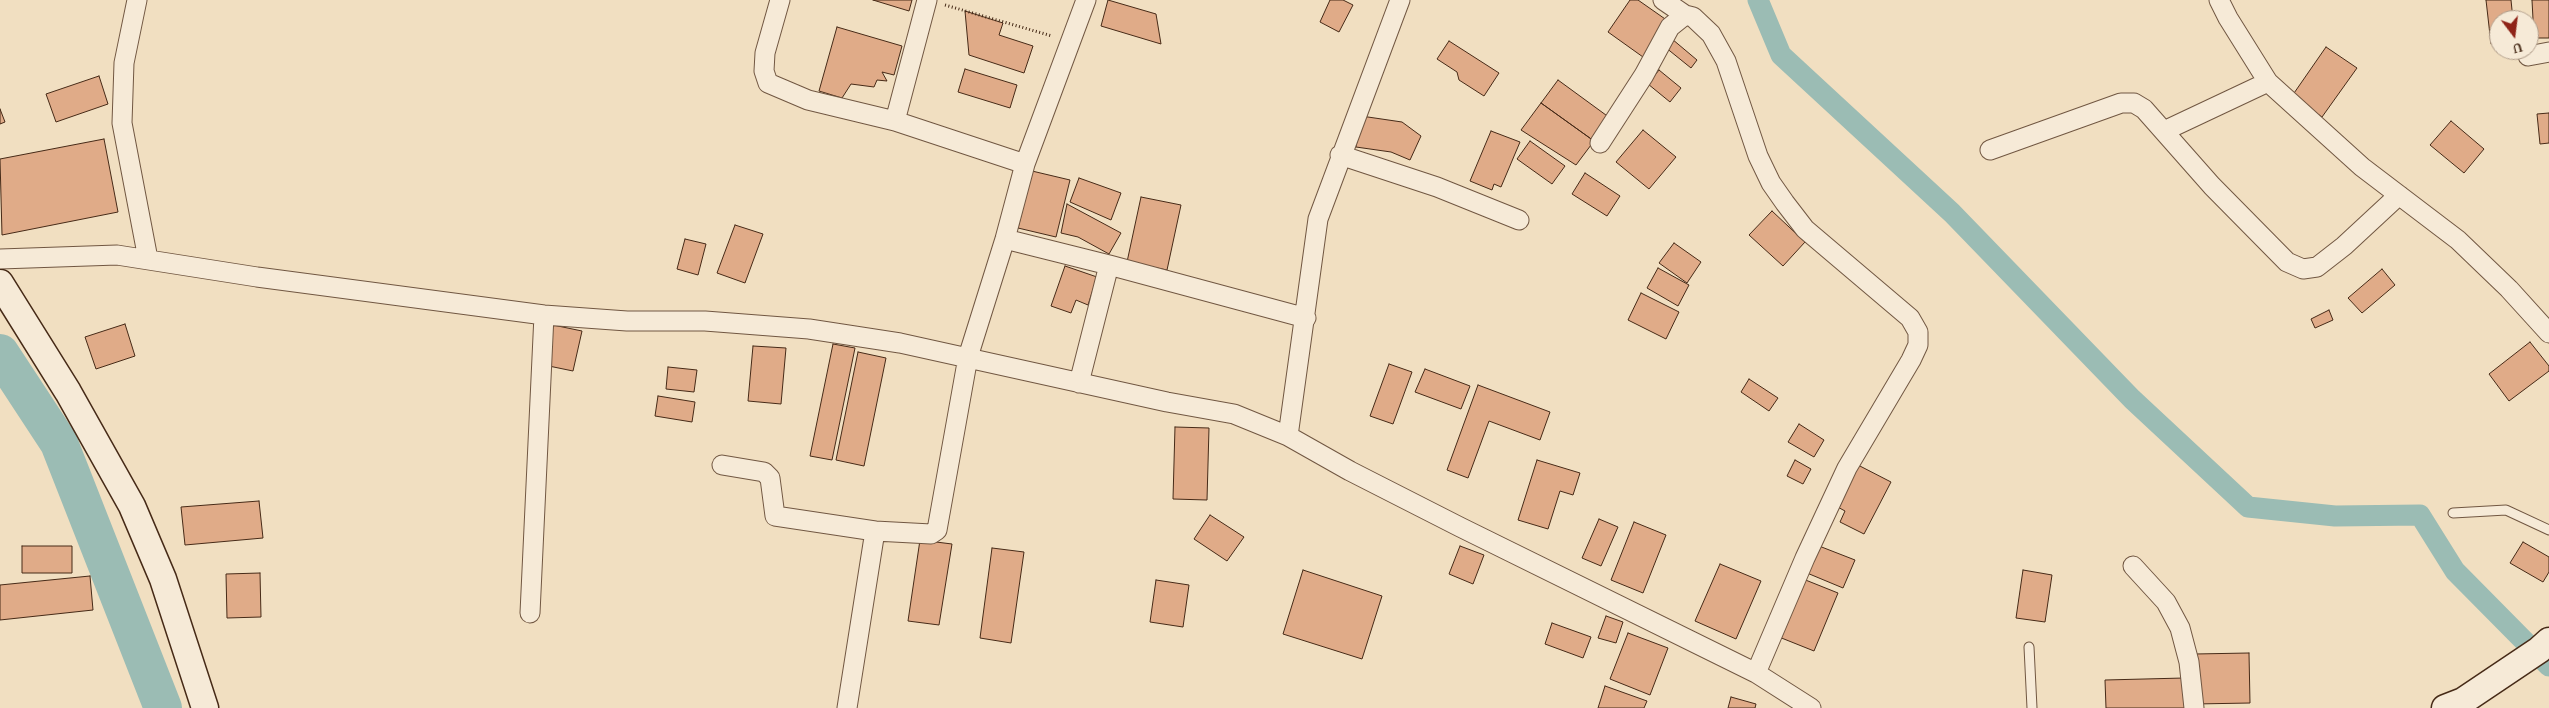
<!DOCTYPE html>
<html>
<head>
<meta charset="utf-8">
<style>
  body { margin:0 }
  #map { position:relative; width:2549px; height:708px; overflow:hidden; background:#f1dfc1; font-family:"Gentium Book Plus",serif }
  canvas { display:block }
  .north { position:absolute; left:2489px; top:10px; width:50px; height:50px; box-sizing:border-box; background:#f6ead7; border:1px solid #b09d8a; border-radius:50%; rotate:165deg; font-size:14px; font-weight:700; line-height:20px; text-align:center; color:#462a17 }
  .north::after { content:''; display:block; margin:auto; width:18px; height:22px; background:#8f2418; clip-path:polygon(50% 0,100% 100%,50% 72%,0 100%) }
</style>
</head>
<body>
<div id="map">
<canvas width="2549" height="708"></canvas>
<div class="north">U</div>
</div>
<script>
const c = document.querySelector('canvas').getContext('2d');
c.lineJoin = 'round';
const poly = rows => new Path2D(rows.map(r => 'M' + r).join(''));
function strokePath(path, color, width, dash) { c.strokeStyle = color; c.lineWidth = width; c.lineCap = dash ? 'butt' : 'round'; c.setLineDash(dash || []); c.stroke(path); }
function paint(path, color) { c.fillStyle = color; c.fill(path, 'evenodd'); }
const canal = poly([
  [1758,0,1781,55,1952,213,2132,399,2248,507,2335,516,2420,515,2455,571,2549,666]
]);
const river = poly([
  [0,353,59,443,163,708]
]);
const building = poly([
  [873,0,912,0,909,11,873,0],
  [1108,0,1156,14,1161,44,1101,26,1108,0],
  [1330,0,1343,0,1353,5,1339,32,1320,22,1330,0],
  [1630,0,1638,0,1668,21,1643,57,1608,32,1630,0],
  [2486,0,2511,0,2513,20,2499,20,2499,43,2491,44,2486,0],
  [2532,0,2549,0,2549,38,2534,38,2532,0],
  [965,11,1003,23,999,35,1033,46,1024,73,969,55,965,11],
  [837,27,902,46,894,75,882,72,887,81,877,80,874,87,851,84,842,98,819,91,837,27],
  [1672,39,1697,60,1691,68,1665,47,1672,39],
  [1449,41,1499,73,1484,96,1459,80,1457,72,1437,59,1449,41],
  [2326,47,2357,68,2322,117,2292,96,2326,47],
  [965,69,1017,85,1010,108,958,92,965,69],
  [1659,70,1681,88,1670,102,1648,84,1659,70],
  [99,76,108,104,56,122,46,94,99,76],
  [1558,80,1610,118,1594,141,1541,103,1558,80],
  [1541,103,1594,141,1576,165,1521,130,1541,103],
  [0,109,5,122,0,124,0,109],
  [2549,113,2549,143,2540,144,2537,114,2549,113],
  [1361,116,1402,122,1421,136,1410,160,1391,152,1356,147,1361,116],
  [2451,121,2484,149,2464,173,2430,145,2451,121],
  [1643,130,1676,157,1649,189,1616,162,1643,130],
  [1491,131,1520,142,1501,187,1494,184,1492,190,1470,181,1491,131],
  [104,139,118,212,2,235,0,159,104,139],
  [1530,141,1565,166,1552,184,1517,159,1530,141],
  [1032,171,1070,180,1056,237,1018,228,1032,171],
  [1585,173,1620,196,1607,216,1572,194,1585,173],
  [1079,178,1121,193,1111,220,1070,202,1079,178],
  [1141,197,1181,205,1167,270,1127,262,1141,197],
  [1067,204,1121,233,1109,254,1078,237,1061,233,1067,204],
  [1772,211,1805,242,1783,266,1749,235,1772,211],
  [735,225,763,234,745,283,717,273,735,225],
  [685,239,706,244,698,275,677,269,685,239],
  [1674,243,1701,262,1687,283,1659,263,1674,243],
  [1065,266,1097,277,1088,305,1076,300,1071,313,1051,306,1065,266],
  [1658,268,1689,285,1678,306,1647,288,1658,268],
  [2382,269,2395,285,2362,313,2348,298,2382,269],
  [1641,293,1679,312,1666,339,1628,320,1641,293],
  [2329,310,2333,320,2315,328,2311,319,2329,310],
  [125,324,135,356,96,369,85,337,125,324],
  [553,325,582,331,573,371,544,365,553,325],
  [2530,342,2549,366,2549,371,2509,401,2489,374,2530,342],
  [833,344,855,348,832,460,810,456,833,344],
  [753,346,786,348,781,404,748,401,753,346],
  [858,352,886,358,864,466,836,460,858,352],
  [1389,364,1412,372,1393,424,1370,416,1389,364],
  [668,367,697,370,694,392,666,389,668,367],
  [1425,369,1470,386,1461,409,1415,392,1425,369],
  [1749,379,1778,398,1769,411,1741,392,1749,379],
  [1478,385,1550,412,1540,440,1489,421,1468,478,1447,470,1478,385],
  [658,396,695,402,692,422,655,416,658,396],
  [1799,424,1824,440,1814,457,1788,442,1799,424],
  [1175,427,1209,428,1207,500,1173,499,1175,427],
  [1537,460,1580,473,1573,495,1560,491,1548,529,1518,520,1537,460],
  [1795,460,1811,469,1803,484,1787,476,1795,460],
  [1856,464,1891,482,1864,534,1840,522,1845,511,1834,505,1856,464],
  [259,501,263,538,185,545,181,507,259,501],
  [1210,515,1244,537,1227,561,1194,539,1210,515],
  [1599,519,1618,527,1601,566,1582,558,1599,519],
  [1634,522,1666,535,1643,593,1611,580,1634,522],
  [920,540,952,544,939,625,908,621,920,540],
  [2523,542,2549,557,2549,572,2543,582,2510,563,2523,542],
  [22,546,72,546,72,573,22,573,22,546],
  [1460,546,1484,555,1473,584,1449,574,1460,546],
  [1819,546,1855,560,1843,588,1807,573,1819,546],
  [992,548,1024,552,1011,643,980,638,992,548],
  [1720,564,1761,581,1736,639,1695,621,1720,564],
  [1303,570,1382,596,1362,659,1283,634,1303,570],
  [2023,570,2052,575,2045,622,2016,618,2023,570],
  [260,573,261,617,227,618,226,574,260,573],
  [90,576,93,610,0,620,0,585,90,576],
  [1803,579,1838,593,1814,651,1779,637,1803,579],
  [1156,580,1189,585,1183,627,1150,622,1156,580],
  [1606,616,1623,622,1616,643,1598,638,1606,616],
  [1552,623,1591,637,1583,658,1545,644,1552,623],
  [1628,633,1668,648,1650,695,1610,679,1628,633],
  [2249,653,2250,703,2195,704,2195,654,2249,653],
  [2184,678,2185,708,2106,708,2105,680,2184,678],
  [1605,686,1647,701,1644,708,1598,708,1605,686],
  [1731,697,1756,704,1755,708,1728,708,1731,697]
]);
const path = poly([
  [945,5,1052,36]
]);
const lane = poly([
  [2453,513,2506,510,2549,530],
  [2029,647,2032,708]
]);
const street = poly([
  [137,0,124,63,122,123,148,259],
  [780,0,765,53,764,71,768,83,808,100,895,121,1025,164],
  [1663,0,1685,15],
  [2219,0,2228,18,2268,82,2362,167,2458,240,2509,289,2549,333],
  [2528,56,2549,52],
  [895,121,927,0],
  [2164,131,2268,82],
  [1600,143,1644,75,1670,27,1685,15,1693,17,1711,34,1726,61,1758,156,1771,183,1785,203,1805,229,1910,318,1918,332,1918,345,1911,360,1847,468,1805,558,1756,673],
  [1990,150,2121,103,2134,103,2144,109,2212,186,2287,262,2303,269,2317,267,2344,246,2399,195],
  [1340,155,1437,187,1519,220],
  [1005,239,1109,265,1079,383],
  [0,259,117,255,257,277,544,315,627,321,705,321,809,329,900,343,1167,402,1234,414,1288,436,1350,471,1460,527,1756,673,1811,708],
  [1109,265,1306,318],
  [1288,436,1318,219,1400,0],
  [722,465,764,472,770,478,775,516,875,531],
  [2133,566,2166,602,2180,628,2189,662,2194,708],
  [530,613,544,315],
  [847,708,875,531,931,534,937,530,968,357,1005,239,1025,164,1086,0]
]);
const secondary = poly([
  [0,283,68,392,132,506,163,579,205,708],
  [2445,708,2463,701,2539,650,2549,641]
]);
strokePath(canal, '#9bbcb4', 21);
strokePath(river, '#9bbcb4', 38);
paint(building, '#e0ab88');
strokePath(building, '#462a17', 1);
strokePath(lane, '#715742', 11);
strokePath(street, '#715742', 21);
strokePath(secondary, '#462a17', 29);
strokePath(path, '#462a17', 3, [1, 2.5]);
strokePath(lane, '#f6ead7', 9);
strokePath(street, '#f6ead7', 19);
strokePath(secondary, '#f6ead7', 26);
</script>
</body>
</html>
